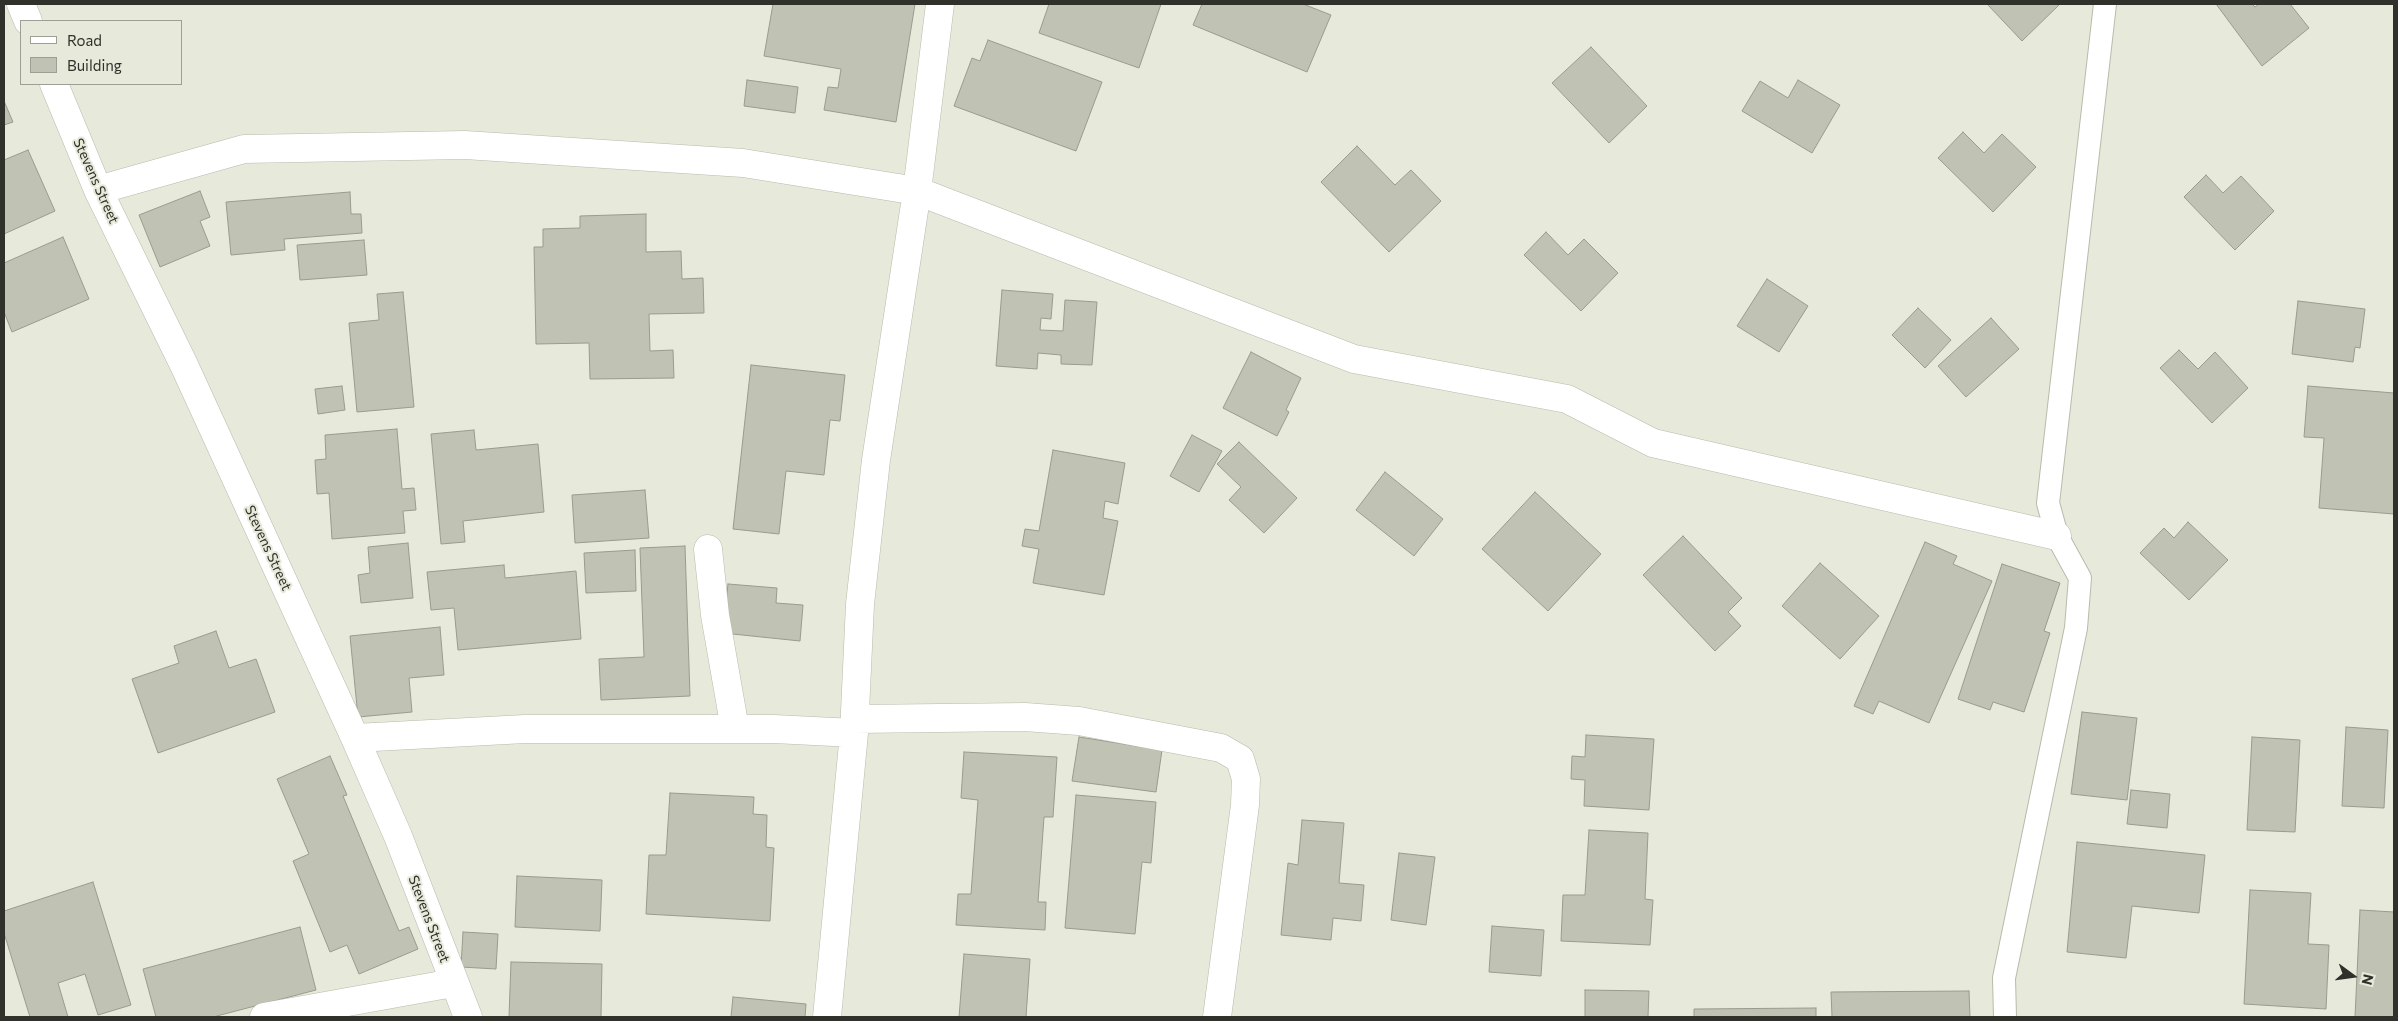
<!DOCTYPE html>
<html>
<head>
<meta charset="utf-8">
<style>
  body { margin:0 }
  #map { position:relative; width:2398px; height:1021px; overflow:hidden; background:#e7e9da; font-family:Commissioner,sans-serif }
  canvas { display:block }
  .frame { position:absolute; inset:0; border:5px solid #30312b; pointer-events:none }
  .legend { position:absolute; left:20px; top:20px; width:162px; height:65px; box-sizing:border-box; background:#e7e9da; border:1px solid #9e9f94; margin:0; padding:6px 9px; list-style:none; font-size:15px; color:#30312b }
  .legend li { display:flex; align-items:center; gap:10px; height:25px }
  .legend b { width:25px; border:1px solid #9e9f94 }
  .north { position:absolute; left:2328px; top:951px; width:50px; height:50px; -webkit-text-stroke:4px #e7e9da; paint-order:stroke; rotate:104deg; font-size:14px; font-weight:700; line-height:20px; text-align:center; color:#30312b }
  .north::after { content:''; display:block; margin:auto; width:18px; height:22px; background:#30312b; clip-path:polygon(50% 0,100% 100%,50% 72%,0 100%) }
</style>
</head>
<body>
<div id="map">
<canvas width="2398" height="1021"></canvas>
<div class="frame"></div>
<ul class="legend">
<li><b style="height:6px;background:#fff"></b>Road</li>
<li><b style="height:14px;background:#c0c2b4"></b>Building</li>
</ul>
<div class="north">N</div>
</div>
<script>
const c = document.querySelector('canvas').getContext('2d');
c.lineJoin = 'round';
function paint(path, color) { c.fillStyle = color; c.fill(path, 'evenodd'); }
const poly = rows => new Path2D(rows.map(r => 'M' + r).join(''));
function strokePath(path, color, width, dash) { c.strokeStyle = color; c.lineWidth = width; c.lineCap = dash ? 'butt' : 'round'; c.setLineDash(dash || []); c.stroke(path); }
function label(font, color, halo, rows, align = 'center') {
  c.font = font + ' Commissioner,sans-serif'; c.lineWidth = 4; c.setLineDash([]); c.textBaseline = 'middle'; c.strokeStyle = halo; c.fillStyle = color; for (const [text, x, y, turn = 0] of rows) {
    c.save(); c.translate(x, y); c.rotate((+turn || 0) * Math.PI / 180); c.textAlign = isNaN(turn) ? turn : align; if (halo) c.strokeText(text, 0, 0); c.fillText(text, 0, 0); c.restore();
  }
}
const building = poly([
  [773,4,915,4,896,122,824,110,828,87,838,88,841,69,764,56,773,4],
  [1049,4,1161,4,1139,68,1039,33,1049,4],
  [1202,4,1303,4,1331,15,1307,72,1193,25,1202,4],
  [1987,4,2060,4,2022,41,1987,4],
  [2216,4,2252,4,2255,7,2259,4,2290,4,2309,28,2262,66,2216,4],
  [988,40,1102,82,1076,151,954,106,972,58,980,61,988,40],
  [1591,47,1647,106,1609,143,1552,83,1591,47],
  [747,80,798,87,795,113,744,106,747,80],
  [1798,80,1840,105,1812,153,1742,111,1760,81,1788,98,1798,80],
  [4,101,13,122,4,125,4,101],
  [1963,132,1984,153,2002,134,2036,167,1993,212,1938,158,1963,132],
  [1357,146,1395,185,1411,170,1441,201,1389,252,1321,182,1357,146],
  [28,150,55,211,4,234,4,160,28,150],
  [2206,175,2223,193,2241,176,2274,211,2235,250,2184,197,2206,175],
  [200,191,210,217,200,221,210,246,160,267,139,215,200,191],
  [350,192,351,214,361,214,362,233,284,239,285,250,231,255,226,202,350,192],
  [646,214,646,252,681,251,682,279,703,278,704,313,649,314,650,351,673,350,674,378,590,379,589,343,536,344,534,247,543,247,543,229,580,228,580,216,646,214],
  [1546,232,1568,255,1584,239,1618,273,1581,311,1524,255,1546,232],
  [63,237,89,299,12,332,4,312,4,263,63,237],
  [364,240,367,275,300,280,297,245,364,240],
  [1767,279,1808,306,1779,352,1737,326,1767,279],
  [1002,290,1053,294,1051,319,1041,318,1040,330,1063,331,1065,300,1097,302,1092,365,1061,364,1061,355,1038,353,1037,369,996,366,1002,290],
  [403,292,414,407,357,412,349,323,379,320,377,294,403,292],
  [2298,301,2365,309,2360,348,2355,347,2353,362,2292,354,2298,301],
  [1918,308,1951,340,1925,368,1892,335,1918,308],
  [1991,318,2019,349,1966,397,1938,366,1991,318],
  [2179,350,2198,369,2215,352,2248,388,2212,423,2160,368,2179,350],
  [1251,352,1301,378,1286,410,1289,412,1277,436,1223,408,1251,352],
  [751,365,845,375,840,421,830,420,824,475,786,471,779,534,733,529,751,365],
  [342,386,345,410,318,414,315,389,342,386],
  [2308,386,2394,393,2394,514,2319,508,2324,438,2304,437,2308,386],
  [397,429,402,489,414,488,416,510,403,511,405,533,332,539,329,493,317,494,315,460,326,459,325,435,397,429],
  [474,430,476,450,538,444,544,512,463,521,465,542,441,544,431,434,474,430],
  [1192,435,1222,451,1199,492,1170,476,1192,435],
  [1239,442,1297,498,1264,533,1229,500,1241,487,1217,464,1239,442],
  [1053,450,1125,463,1118,504,1105,501,1103,518,1118,521,1104,595,1033,583,1039,549,1022,546,1025,529,1039,531,1053,450],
  [1385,472,1443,519,1414,556,1356,510,1385,472],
  [645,490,649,538,575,543,572,495,645,490],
  [1535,492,1601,554,1548,611,1482,549,1535,492],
  [2188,522,2228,560,2189,600,2140,553,2164,528,2174,538,2188,522],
  [1683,536,1742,598,1728,612,1741,626,1715,651,1643,575,1683,536],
  [1925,542,1957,556,1953,564,1992,581,1929,723,1879,701,1873,714,1854,706,1925,542],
  [408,543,413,598,361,603,358,575,370,573,368,547,408,543],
  [685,546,690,696,601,700,599,659,644,657,640,548,685,546],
  [635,550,636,591,586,593,584,553,635,550],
  [1820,563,1879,616,1840,659,1782,606,1820,563],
  [2002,564,2060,583,2044,631,2050,633,2024,712,1993,702,1990,710,1958,699,2002,564],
  [504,565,505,578,576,571,581,639,458,650,454,608,431,610,427,572,504,565],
  [728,584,777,588,776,603,803,605,800,641,723,633,728,584],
  [440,627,444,675,409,678,412,712,358,717,350,636,440,627],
  [216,631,229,668,256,659,275,712,158,753,132,679,179,663,174,646,216,631],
  [2082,712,2137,718,2127,800,2071,794,2082,712],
  [2346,727,2388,730,2384,808,2342,806,2346,727],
  [1586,735,1654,739,1649,810,1584,806,1585,780,1571,779,1572,756,1585,757,1586,735],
  [1079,737,1162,750,1156,792,1072,781,1079,737],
  [2252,737,2300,740,2295,832,2247,830,2252,737],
  [964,752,1057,757,1053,817,1044,817,1038,902,1046,902,1045,930,956,925,958,894,971,894,978,800,961,798,964,752],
  [330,756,347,795,343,796,399,931,409,927,418,949,359,974,347,945,330,952,293,861,309,854,277,779,330,756],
  [2131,790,2170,794,2167,828,2127,824,2131,790],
  [670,793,754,797,753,814,767,815,766,847,774,848,770,921,646,914,649,855,666,855,670,793],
  [1076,795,1156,802,1151,863,1142,862,1135,934,1065,928,1076,795],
  [1302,820,1344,823,1339,883,1364,885,1361,921,1333,918,1331,940,1281,935,1288,863,1298,865,1302,820],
  [1589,830,1648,833,1645,899,1653,900,1650,945,1561,941,1563,895,1585,895,1589,830],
  [2077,842,2205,855,2199,913,2132,906,2126,958,2067,952,2077,842],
  [1399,853,1435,857,1426,925,1391,920,1399,853],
  [517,876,602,880,600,931,515,927,517,876],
  [93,882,131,1005,98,1015,85,974,58,983,68,1017,30,1017,4,933,4,911,93,882],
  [2250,890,2311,893,2308,944,2329,945,2326,1009,2244,1004,2250,890],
  [2360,910,2394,912,2394,1017,2355,1017,2360,910],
  [1492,926,1544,930,1541,976,1489,972,1492,926],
  [300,927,316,990,213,1017,156,1017,143,969,300,927],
  [463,932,498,934,496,969,461,967,463,932],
  [964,954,1030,959,1026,1017,959,1017,964,954],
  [511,962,602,964,601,1017,509,1017,511,962],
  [1585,990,1649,991,1648,1017,1585,1017,1585,990],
  [1969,991,1970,1017,1832,1017,1831,992,1969,991],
  [733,997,806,1004,805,1017,731,1017,733,997],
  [1816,1008,1816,1017,1694,1017,1694,1009,1816,1008]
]);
const service = poly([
  [2005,1017,2004,978,2076,628,2080,578,2057,536,2048,503,2105,4]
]);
const minor = poly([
  [21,4,28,21],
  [54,84,98,190,184,365,355,738,398,836,468,1017],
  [98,190,244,149,465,145,743,163,917,191,1354,359,1567,399,1653,443,2057,536],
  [708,549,715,615,735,729],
  [855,719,1025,717,1079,721,1221,748,1240,759,1246,779,1245,805,1217,1017],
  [355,738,525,729,774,729,854,733],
  [264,1017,453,983],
  [827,1017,854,733,860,604,876,460,917,191,940,4]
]);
const streetNames = [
  ["Stevens Street",96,181,66],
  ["Stevens Street",268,548,65],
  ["Stevens Street",429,919,69]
];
paint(building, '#c0c2b4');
strokePath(building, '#999b8e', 1);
strokePath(service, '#b8baac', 24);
strokePath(minor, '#b8baac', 29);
strokePath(service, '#fff', 22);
strokePath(minor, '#fff', 28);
label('14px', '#30312b', '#e7e9da', streetNames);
</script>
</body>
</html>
